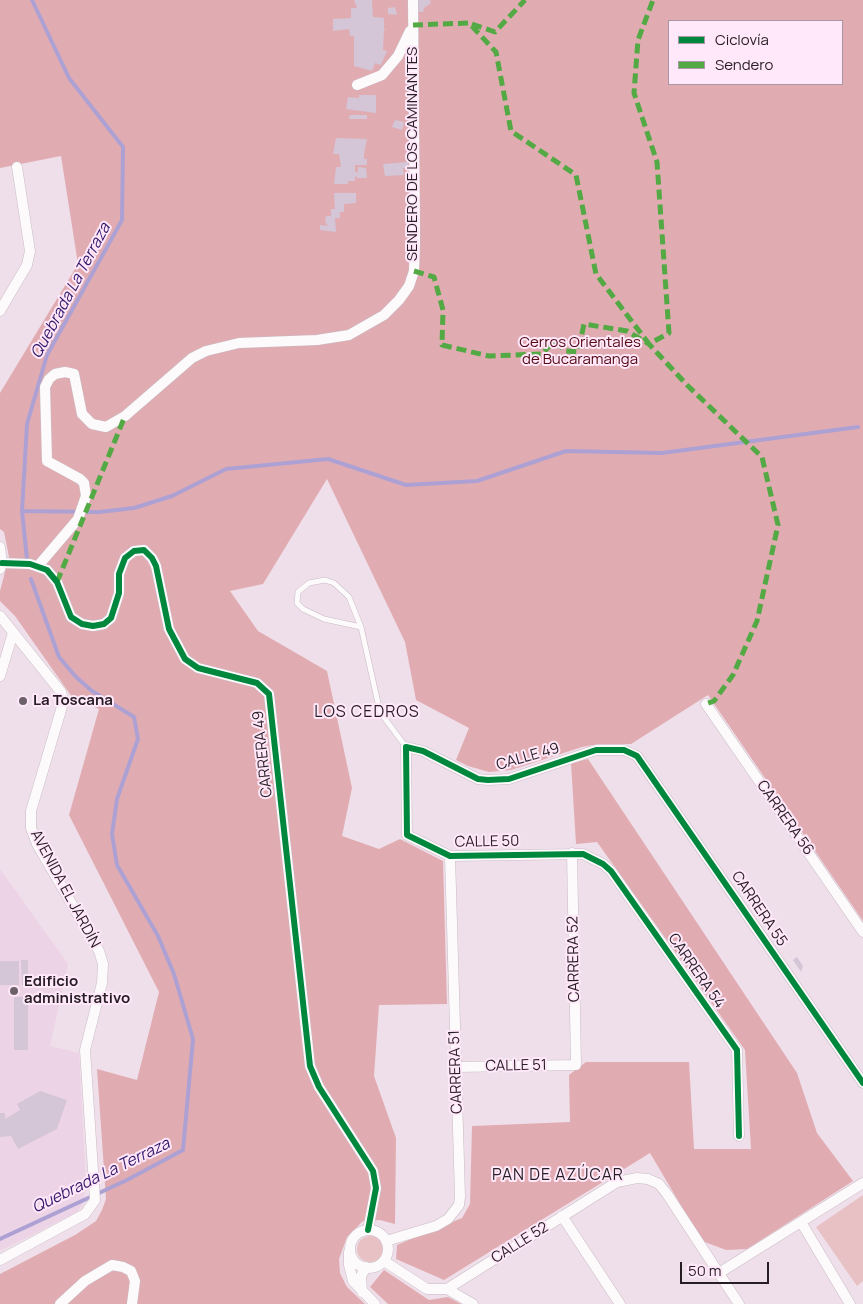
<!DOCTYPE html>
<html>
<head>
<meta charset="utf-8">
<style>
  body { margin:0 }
  #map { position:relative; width:863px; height:1304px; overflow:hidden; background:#efdfea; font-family:Manrope,sans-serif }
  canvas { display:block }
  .legend { position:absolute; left:668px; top:20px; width:175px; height:65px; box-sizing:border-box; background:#ffe8f9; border:1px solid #a997a4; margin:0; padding:6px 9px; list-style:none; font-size:15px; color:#271d24 }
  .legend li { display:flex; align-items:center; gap:10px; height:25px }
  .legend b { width:25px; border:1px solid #a997a4 }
  .scale { position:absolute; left:680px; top:1262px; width:89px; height:22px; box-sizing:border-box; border:2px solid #271d24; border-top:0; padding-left:6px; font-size:15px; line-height:18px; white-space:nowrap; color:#271d24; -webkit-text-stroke:4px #ffe8f9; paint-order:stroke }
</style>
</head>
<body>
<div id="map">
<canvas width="863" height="1304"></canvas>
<ul class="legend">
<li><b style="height:6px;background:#00873e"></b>Ciclovía</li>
<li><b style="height:6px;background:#53a944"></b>Sendero</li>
</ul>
<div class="scale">50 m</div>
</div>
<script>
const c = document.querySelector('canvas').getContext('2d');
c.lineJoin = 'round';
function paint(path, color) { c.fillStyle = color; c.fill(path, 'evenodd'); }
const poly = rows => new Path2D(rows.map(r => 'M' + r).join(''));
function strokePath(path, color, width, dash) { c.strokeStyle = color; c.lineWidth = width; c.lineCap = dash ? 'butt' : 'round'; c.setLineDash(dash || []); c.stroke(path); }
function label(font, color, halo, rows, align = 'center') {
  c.font = font + ' Manrope,sans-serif'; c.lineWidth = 4; c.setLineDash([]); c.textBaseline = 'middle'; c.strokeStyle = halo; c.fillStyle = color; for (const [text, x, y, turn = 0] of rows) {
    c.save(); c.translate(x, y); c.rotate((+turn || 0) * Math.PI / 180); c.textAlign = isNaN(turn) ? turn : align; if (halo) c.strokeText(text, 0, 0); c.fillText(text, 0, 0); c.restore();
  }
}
const built = poly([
  [0,869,68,964,50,1046,79,1053,86,1184,83,1204,77,1212,0,1251]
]);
const green = poly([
  [863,1195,863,1281,857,1286,816,1227],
  '357 1249a13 13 0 1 1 26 0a13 13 0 1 1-26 0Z'
]);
const forest = poly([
  [0,0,863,0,863,921,708,695,631,744,599,744,582,747,511,770,489,772,468,766,456,760,469,728,416,700,405,642,327,479,263,584,230,591,258,631,327,671,352,788,342,836,379,849,400,839,443,861,447,1004,379,1005,374,1076,396,1138,395,1224,380,1220,363,1221,347,1237,339,1259,340,1273,347,1287,365,1304,0,1304,0,1274,75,1235,96,1221,102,1210,106,1199,97,1069,137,1080,159,992,69,815,99,709,72,697,15,616,0,601,0,591,9,557,4,532,0,529,0,393,78,264,61,156,0,168],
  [669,21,842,21,842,84,669,84],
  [588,759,797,1073,817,1133,853,1181,747,1249,726,1250,702,1241,650,1153,444,1280,396,1259,397,1245,462,1218,470,1204,472,1126,570,1122,569,1075,586,1062,689,1062,694,1149,751,1149,745,1050,597,842,576,844,571,763],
  [384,1270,429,1300,448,1297,461,1304,388,1304,370,1287]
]);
const stream = poly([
  [22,511,99,512,134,508,172,496,226,469,328,459,406,485,477,481,566,451,662,453,858,427],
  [27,559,22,511,27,424,47,355,122,220,123,147,69,78,32,0],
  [0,1239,127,1180,183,1150,193,1039,174,974,158,936,117,865,112,834,117,799,138,739,134,717,92,691,76,677,59,657,31,579]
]);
const building = poly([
  [354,0,372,0,373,17,384,18,384,29,387,30,384,30,383,50,387,51,381,65,375,63,372,71,354,66,354,36,350,36,349,29,333,31,333,19,351,18,351,8,357,8],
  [416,0,430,0,431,3,424,8,423,12,419,12],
  [395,7,397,15,388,14,388,8],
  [359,95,376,95,376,113,346,109,348,97,359,98],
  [350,115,367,115,367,119,349,119],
  [395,120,404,122,402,130,392,127],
  [336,138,367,139,364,154,364,159,367,159,367,165,355,165,355,172,358,172,358,167,366,168,367,178,358,178,355,176,355,181,348,181,348,184,334,184,336,167,341,167,339,154,333,154],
  [408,162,408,168,403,168,404,175,385,176,383,164],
  [334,193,356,193,356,203,344,204,344,212,340,212,340,218,335,218,336,232,320,230,320,225,328,226,325,222,326,216,331,216,331,209,335,209],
  [797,957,803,966,801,972,793,960],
  [21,960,28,960,28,985,22,985],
  [0,961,19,961,19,985,0,985],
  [14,997,28,997,28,1050,14,1050],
  [40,1091,67,1100,57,1129,18,1149,11,1136,0,1137,0,1113,5,1113,5,1119,20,1110,17,1104]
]);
const lane = poly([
  [361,627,324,619,303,609,297,603,298,592,309,583,325,580,334,583,349,597,361,627,380,712,406,747]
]);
const street = poly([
  [357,85,382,75,398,56,410,31],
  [0,311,27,265,30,251,17,167],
  [0,547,2,563,0,569],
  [2,563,30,564,47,570,57,582,71,617,82,624,93,626,104,624,111,618,119,593,119,574,125,558,134,551,144,550,152,558,156,566,169,629,185,659,198,668,257,683,269,694,310,1066,319,1087,373,1171,376,1188,368,1230],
  [38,566,78,519,86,496,84,483,80,479,47,461,45,387,49,379,55,374,65,372,74,374,82,414,92,424,106,427,125,416,192,358,206,351,239,343,317,340,349,335,384,315,399,300,409,286,414,271,415,241,413,0],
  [0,616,61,692,63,700,61,710,31,811,31,828,37,844,99,951,103,964,102,983,85,1050,95,1200,85,1214,0,1260],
  [0,676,13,633],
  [706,704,863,932],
  [456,1067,576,1065,572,853],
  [739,1136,737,1050,611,871,603,864,583,854,450,856,407,835,406,747,423,751,478,779,488,780,509,779,596,750,624,750,637,756,863,1083],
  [562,1216,620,1304],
  [801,1222,850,1304],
  '350 1249a19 19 0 1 1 38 0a19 19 0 1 1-38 0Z',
  [386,1241,436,1226,448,1219,459,1205,460,1197,450,856],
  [349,1252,349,1265,353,1281,375,1304],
  [384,1261,427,1289,447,1289,617,1182,637,1178,648,1179,659,1184,667,1194,739,1304],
  [719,1273,863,1183],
  [447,1289,473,1304],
  [362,1292,361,1276,366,1267],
  [60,1304,85,1281,112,1265,123,1267,131,1271,135,1281,132,1304]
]);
const quiet = poly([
  [472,24,495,32,525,0],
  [413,25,469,23,496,52,511,131,576,175,596,274,649,344,669,333,657,162,634,93,638,40,653,0],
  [414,271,434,277,443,310,442,345,489,356,542,354,554,341,566,351,578,352,584,324,627,331,649,344,687,385,762,457,778,525,757,621,733,675,714,701,706,704],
  [57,582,125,416]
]);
const cycleway = poly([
  [2,563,30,564,47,570,57,582,71,617,82,624,93,626,104,624,111,618,119,593,119,574,125,558,134,551,144,550,152,558,156,566,169,629,185,659,198,668,257,683,269,694,310,1066,319,1087,373,1171,376,1188,368,1230],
  [739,1136,737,1050,611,871,603,864,583,854,450,856,407,835,406,747,423,751,478,779,488,780,509,779,596,750,624,750,637,756,863,1083]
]);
const markers = [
  [23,701,5,"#6d6169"],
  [14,991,5,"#6d6169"]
];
const streetNames = [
  ["SENDERO DE LOS CAMINANTES",413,154,-90],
  ["CARRERA 49",263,754,-96],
  ["CALLE 49",528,757,-16],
  ["CARRERA 56",785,818,55],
  ["CALLE 50",487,842,-1],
  ["AVENIDA EL JARDÍN",65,889,62],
  ["CARRERA 55",759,909,56],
  ["CARRERA 52",574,959,-91],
  ["CARRERA 54",696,971,55],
  ["CALLE 51",516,1066,-1],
  ["CARRERA 51",456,1072,-92],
  ["CALLE 52",520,1243,-32]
];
const parkNames = [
  ["Cerros Orientales",580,343],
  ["de Bucaramanga",580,360]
];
const poiNames = [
  ["La Toscana",33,701],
  ["Edificio",24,982],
  ["administrativo",24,999]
];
const waterNames = [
  ["Quebrada La Terraza",71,291,-62],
  ["Quebrada La Terraza",101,1176,-26]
];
const neighbourhoodNames = [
  ["LOS CEDROS",367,713],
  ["PAN DE AZÚCAR",558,1176]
];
paint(built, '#edd3e6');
paint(green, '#e8c1c5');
paint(forest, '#e1acb1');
strokePath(stream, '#ada1d4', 4);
paint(building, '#d4c5d7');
strokePath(lane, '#c8bbc4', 6);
strokePath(street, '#c8bbc4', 11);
strokePath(lane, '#fdfafc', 5);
strokePath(street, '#fdfafc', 10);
strokePath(quiet, '#53a944', 5, [10, 5]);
strokePath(cycleway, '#00873e', 6);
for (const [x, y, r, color] of markers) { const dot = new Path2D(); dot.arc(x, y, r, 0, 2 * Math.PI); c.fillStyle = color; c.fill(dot); strokePath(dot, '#ffe8f9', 2); }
label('15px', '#271d24', '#ffe8f9', streetNames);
label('15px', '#550913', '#ffe8f9', parkNames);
label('bold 15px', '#271d24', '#ffe8f9', poiNames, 'left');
label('italic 16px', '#331a6c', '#ffe8f9', waterNames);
c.letterSpacing = '1px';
label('16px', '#271d24', '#ffe8f9', neighbourhoodNames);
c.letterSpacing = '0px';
</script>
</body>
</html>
